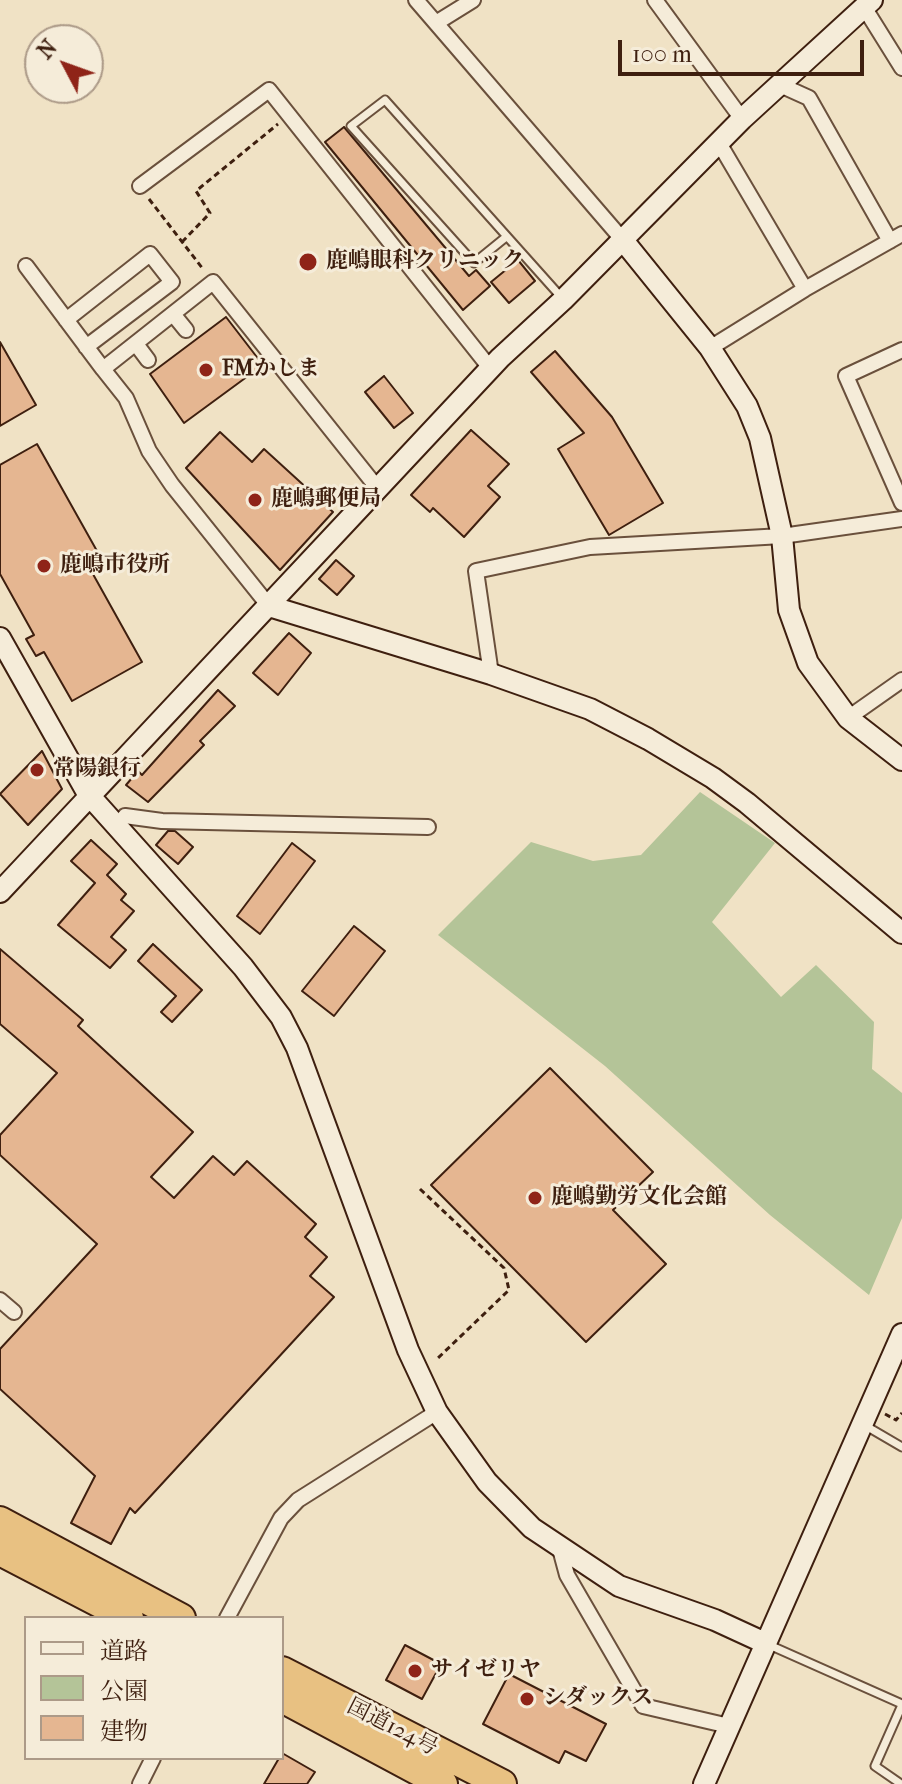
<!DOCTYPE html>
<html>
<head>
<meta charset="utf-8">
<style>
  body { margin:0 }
  #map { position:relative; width:902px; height:1784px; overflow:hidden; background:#f0e2c5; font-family:"IM FELL French Canon","Noto Serif JP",serif }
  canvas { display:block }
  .legend { position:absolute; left:24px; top:1616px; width:260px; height:144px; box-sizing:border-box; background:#f5ecd9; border:2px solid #ac9a88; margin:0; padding:10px 14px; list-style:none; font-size:24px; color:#3e1f0f }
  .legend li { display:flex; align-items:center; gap:16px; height:40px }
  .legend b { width:40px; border:2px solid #ac9a88 }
  .north { position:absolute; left:24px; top:24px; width:80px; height:80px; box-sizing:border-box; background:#f5ecd9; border:2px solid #ac9a88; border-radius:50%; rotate:311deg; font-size:22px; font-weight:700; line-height:32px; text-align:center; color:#3e1f0f }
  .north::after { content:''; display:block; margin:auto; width:28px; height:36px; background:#8f2418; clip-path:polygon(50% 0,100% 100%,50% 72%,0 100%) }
  .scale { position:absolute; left:618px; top:40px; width:246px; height:36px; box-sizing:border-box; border:4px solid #3e1f0f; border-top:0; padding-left:10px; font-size:24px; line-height:28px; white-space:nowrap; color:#3e1f0f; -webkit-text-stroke:6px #f5ecd9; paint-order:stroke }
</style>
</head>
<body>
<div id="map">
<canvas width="902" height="1784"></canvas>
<ul class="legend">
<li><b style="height:10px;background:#f5ecd9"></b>道路</li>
<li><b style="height:22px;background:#b4c498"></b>公園</li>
<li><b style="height:22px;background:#e5b691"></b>建物</li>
</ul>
<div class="north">N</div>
<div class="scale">100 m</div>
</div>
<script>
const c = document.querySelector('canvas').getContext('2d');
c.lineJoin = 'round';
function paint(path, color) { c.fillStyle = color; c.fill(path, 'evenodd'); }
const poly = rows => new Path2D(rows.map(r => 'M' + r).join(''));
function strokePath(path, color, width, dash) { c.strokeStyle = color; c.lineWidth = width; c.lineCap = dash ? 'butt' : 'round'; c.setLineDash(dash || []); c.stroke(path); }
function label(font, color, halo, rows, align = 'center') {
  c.font = font + ' "IM FELL French Canon","Noto Serif JP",serif'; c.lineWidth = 6; c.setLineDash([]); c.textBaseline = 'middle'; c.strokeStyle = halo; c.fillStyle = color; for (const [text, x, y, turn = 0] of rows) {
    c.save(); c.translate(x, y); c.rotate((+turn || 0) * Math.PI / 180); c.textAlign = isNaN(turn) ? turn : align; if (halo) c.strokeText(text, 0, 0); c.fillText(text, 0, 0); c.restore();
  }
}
const green = poly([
  [700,792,775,843,712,922,781,997,816,965,874,1022,872,1069,902,1093,902,1218,869,1295,770,1215,605,1066,438,935,531,842,593,861,641,855]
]);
const building = poly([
  [344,127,469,276,476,270,490,286,463,310,325,142,344,127],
  [518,260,535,281,509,303,491,282,518,260],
  [226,317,263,365,184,423,150,374,226,317],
  [0,342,36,405,0,426,0,342],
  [555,351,612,417,663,503,609,535,558,449,584,433,531,372,555,351],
  [384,376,413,413,394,428,365,392,384,376],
  [471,430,509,464,488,486,500,497,464,537,433,508,430,512,411,495,471,430],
  [220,432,252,462,264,449,333,512,280,570,186,468,220,432],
  [37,444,97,551,84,558,142,662,72,701,44,652,36,656,26,639,34,635,0,574,0,465,37,444],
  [336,560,354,576,337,595,319,579,336,560],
  [289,633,311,653,278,695,253,673,289,633],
  [218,690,235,706,200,741,204,745,148,802,126,785,138,771,142,775,218,690],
  [42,751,62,789,28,825,0,794,42,751],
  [168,831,175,831,193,847,178,864,156,845,168,831],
  [91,840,117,864,107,875,126,894,121,900,134,911,111,937,126,950,110,968,58,925,95,883,71,861,91,840],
  [292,843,315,861,260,934,237,916,292,843],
  [354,926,385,951,334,1016,302,991,354,926],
  [153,944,202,990,172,1022,161,1012,176,996,138,961,153,944],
  [0,949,83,1020,78,1026,193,1132,151,1177,174,1198,213,1156,234,1175,247,1161,316,1224,305,1237,327,1257,310,1276,334,1297,135,1513,130,1508,111,1544,71,1523,95,1476,0,1389,0,1349,97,1244,0,1155,0,1135,57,1073,0,1024,0,949],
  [550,1068,653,1172,613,1210,666,1264,586,1342,431,1185,550,1068],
  [405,1645,441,1664,422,1699,386,1680,405,1645],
  [509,1674,606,1724,586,1761,565,1751,559,1763,483,1724,509,1674],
  [282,1753,315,1772,307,1784,264,1784,282,1753]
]);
const path = poly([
  [149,199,203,269],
  [182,242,210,213,196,191,278,124],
  [420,1189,504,1268,509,1290,438,1358],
  [885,1414,896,1420,902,1413]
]);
const lane = poly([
  [506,237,474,263,351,126,385,100,562,298],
  [866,1426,902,1447],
  [767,1644,902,1704],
  [901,1784,875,1766,902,1705]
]);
const street = poly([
  [416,0,622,239],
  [655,0,742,119],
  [864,7,902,68],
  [436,23,473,0],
  [778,84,809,98,890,241],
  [719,143,805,289],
  [140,186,269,90,490,368],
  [26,266,103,369],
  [173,314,186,330],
  [66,320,150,254,172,282,86,347],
  [136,344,148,360],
  [710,348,805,289,902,234],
  [902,350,846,376,902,503],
  [269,606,172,485,149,451,126,398,103,369,213,282,379,490],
  [491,674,476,571,590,547,782,536,902,519],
  [848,718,902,680],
  [125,816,162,821,428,827],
  [0,1300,14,1312],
  [560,1549,567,1575,643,1706,729,1726],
  [227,1618,281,1518,298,1500,437,1412],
  [140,1784,153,1758]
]);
const secondary = poly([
  [622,239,710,348,747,406,760,438,782,536,789,610,808,663,848,718,902,760],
  [269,606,491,674,590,709,648,739,713,778,747,803,902,933],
  [0,638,88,794,243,967,281,1017,297,1048,408,1350,437,1412,487,1482,532,1528,619,1586,715,1620,765,1643],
  [0,892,500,358,563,300,742,119,872,0],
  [704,1784,902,1334]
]);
const highway = poly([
  [0,1521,181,1618],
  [0,1551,129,1618],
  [282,1671,502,1784],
  [282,1698,443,1784]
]);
const markers = [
  [308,262,10,"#8f2418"],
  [206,370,8,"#8f2418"],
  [255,500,8,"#8f2418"],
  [44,566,8,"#8f2418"],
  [37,770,8,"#8f2418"],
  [535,1198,8,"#8f2418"],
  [415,1671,8,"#8f2418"],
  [527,1699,8,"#8f2418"]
];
const poiNames = [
  ["鹿嶋眼科クリニック",326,262],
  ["FMかしま",222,370],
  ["鹿嶋郵便局",271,500],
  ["鹿嶋市役所",60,566],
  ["常陽銀行",53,770],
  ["鹿嶋勤労文化会館",551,1198],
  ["サイゼリヤ",431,1671],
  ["シダックス",543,1699]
];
const streetNames = [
  ["国道124号",392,1728,27]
];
paint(green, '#b4c498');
paint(building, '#e5b691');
strokePath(building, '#3e1f0f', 2);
strokePath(lane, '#6a503c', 11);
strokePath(street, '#6a503c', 18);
strokePath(secondary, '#3e1f0f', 24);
strokePath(highway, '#3e1f0f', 32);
strokePath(path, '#3e1f0f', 3, [6, 4]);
strokePath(lane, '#f5ecd9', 7);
strokePath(street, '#f5ecd9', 14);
strokePath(secondary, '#f5ecd9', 20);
strokePath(highway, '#e8c182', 28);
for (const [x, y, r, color] of markers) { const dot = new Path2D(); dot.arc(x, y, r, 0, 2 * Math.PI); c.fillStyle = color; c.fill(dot); strokePath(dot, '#f5ecd9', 3); }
label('bold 22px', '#3e1f0f', '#f5ecd9', poiNames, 'left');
label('22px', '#3e1f0f', '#f5ecd9', streetNames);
</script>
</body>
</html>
